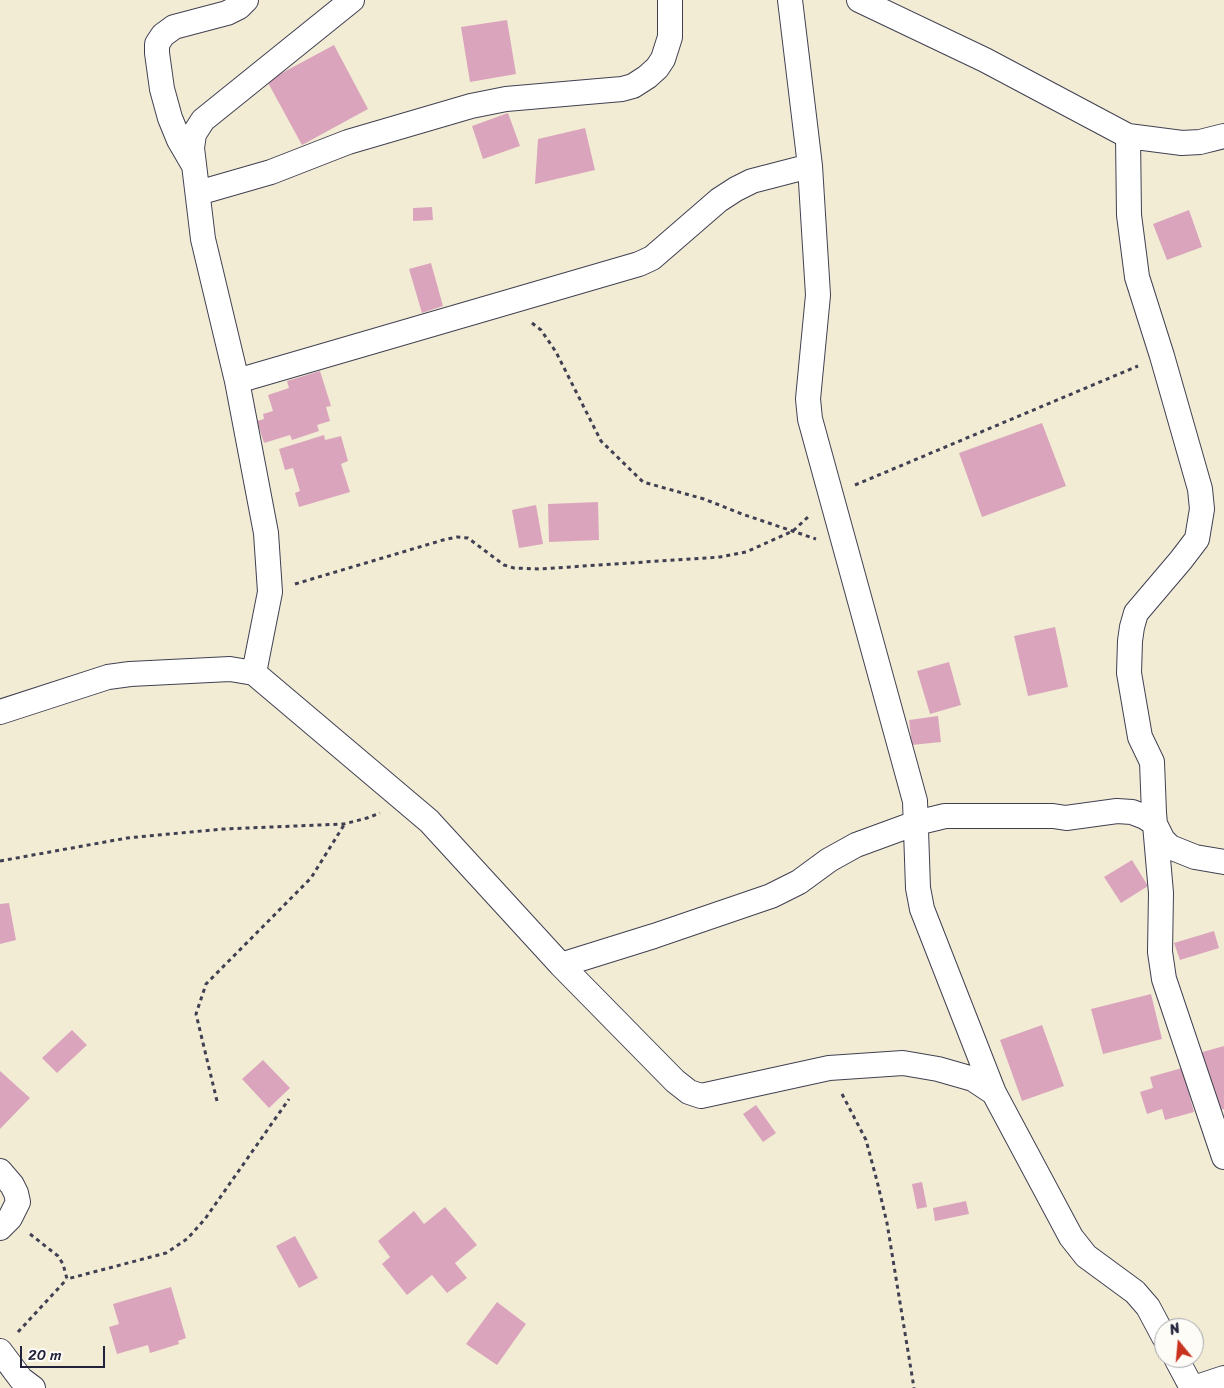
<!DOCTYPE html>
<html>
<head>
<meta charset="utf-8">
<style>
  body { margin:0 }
  #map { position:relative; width:1224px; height:1388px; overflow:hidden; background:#f2ecd5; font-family:Sriracha,sans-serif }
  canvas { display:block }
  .north { position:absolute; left:1154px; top:1318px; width:50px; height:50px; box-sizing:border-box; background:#fdfcf7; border:1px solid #a5a5ac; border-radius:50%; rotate:343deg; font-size:14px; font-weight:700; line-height:20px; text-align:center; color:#22223b }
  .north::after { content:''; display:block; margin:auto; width:18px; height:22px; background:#c8321e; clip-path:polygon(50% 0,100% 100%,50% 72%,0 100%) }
  .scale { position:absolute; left:20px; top:1346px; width:85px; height:22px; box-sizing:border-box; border:2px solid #22223b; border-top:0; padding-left:6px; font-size:15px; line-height:18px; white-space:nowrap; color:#22223b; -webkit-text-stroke:4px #fdfcf7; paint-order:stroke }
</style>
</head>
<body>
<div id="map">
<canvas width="1224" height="1388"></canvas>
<div class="north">N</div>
<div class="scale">20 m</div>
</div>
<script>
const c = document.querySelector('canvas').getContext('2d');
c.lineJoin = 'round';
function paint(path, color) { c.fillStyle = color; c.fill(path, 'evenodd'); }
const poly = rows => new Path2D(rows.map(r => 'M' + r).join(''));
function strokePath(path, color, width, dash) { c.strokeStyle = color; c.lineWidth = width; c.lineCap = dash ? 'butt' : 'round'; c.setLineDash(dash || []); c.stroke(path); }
const building = poly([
  [507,20,516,74,470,82,461,27],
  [334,45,368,109,302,145,267,81],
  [508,113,520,146,483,159,472,126],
  [585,128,595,170,535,184,538,139],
  [432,207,433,220,413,221,413,208],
  [1189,210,1202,247,1167,260,1153,224],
  [431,263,443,306,422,313,409,269],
  [320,371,331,406,326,407,330,421,317,425,319,431,292,440,290,435,264,443,257,421,264,419,263,414,273,411,268,395,289,388,287,381],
  [1042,423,1066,486,982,517,959,453],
  [324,435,325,440,341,436,348,461,341,464,350,492,299,507,295,493,300,491,293,468,285,470,279,449],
  [598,502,599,540,549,542,548,504],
  [536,505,543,544,519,548,512,510],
  [1055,627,1068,687,1028,696,1014,636],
  [949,662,961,705,930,714,917,671],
  [938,716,941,742,912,745,909,720],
  [1132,860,1148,886,1121,903,1104,877],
  [9,903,16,940,0,944,0,904],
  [1214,931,1219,948,1180,960,1174,943],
  [1151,994,1162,1039,1103,1054,1091,1009],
  [1042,1025,1064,1086,1022,1101,1000,1040],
  [72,1030,87,1045,57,1073,42,1058],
  [1224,1046,1224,1109,1214,1112,1199,1053],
  [263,1060,290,1088,269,1108,242,1079],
  [1182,1068,1194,1112,1165,1120,1162,1109,1147,1114,1140,1092,1153,1088,1150,1077],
  [0,1071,30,1098,0,1129],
  [756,1105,776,1133,763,1142,743,1114],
  [922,1182,927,1207,917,1209,912,1184],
  [966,1201,969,1214,935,1221,933,1208],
  [445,1207,477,1245,455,1263,467,1278,447,1293,432,1275,407,1295,382,1264,390,1257,378,1241,414,1211,424,1224],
  [295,1236,318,1278,299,1288,276,1246],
  [171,1287,186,1338,178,1341,179,1344,150,1353,148,1345,117,1354,109,1327,119,1324,113,1304],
  [497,1302,526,1324,497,1365,466,1344]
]);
const path = poly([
  [532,323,541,330,556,352,601,441,643,482,704,499,742,514,816,539],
  [855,485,1138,366],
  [295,584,443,540,457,537,468,538,504,565,514,568,539,569,720,557,746,552,793,531,809,516],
  [0,861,127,838,223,829,344,824,367,818,380,813],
  [842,1094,866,1140,877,1181,887,1223,914,1388],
  [217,1101,196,1014,206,984,311,878,344,825],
  [30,1234,58,1256,63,1264,67,1279,166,1253,187,1239,205,1219,289,1099],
  [18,1332,67,1279]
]);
const street = poly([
  [790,0,810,166,818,295,808,399,810,419,915,801,918,888,922,909,994,1093],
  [859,0,985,60,1128,136,1182,143,1200,142,1224,136],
  [1128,136,1129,215,1137,277,1162,356,1200,489,1202,509,1197,539,1181,560,1136,613,1132,627,1130,641,1129,673,1140,737,1152,762,1154,813,1161,893,1160,952,1164,979,1224,1157],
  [193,164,179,140,170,118,162,89,157,53,157,44,163,35,174,27,227,13,239,7,246,0],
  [198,193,271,172,348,142,471,106,506,99,622,89,633,86,647,77,657,68,663,59,670,37,670,0],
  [237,381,639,264,652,258,719,200,736,189,752,181,810,166],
  [254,673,270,592,266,533,237,381,203,239,192,148,194,134,203,120,352,0],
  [0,712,108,677,130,674,230,669,254,673,429,821,561,965,675,1081,689,1092,701,1096,829,1068,903,1063,938,1069,973,1079,994,1093,1071,1237,1086,1256,1135,1292,1148,1307,1164,1337],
  [561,965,654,936,771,896,799,882,829,860,856,845,916,823,945,816,1053,816,1066,818,1117,811,1132,812,1145,817,1155,824,1163,840,1170,847,1195,857,1224,862],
  [0,1171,12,1185,16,1193,18,1202,10,1218,0,1228],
  [0,1351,21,1379,33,1388],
  [1176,1358,1192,1388],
  [1194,1388,1224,1378]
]);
paint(building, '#daa5bc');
strokePath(street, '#414052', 26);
strokePath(path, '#414052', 3, [4, 4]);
strokePath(street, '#fff', 24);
</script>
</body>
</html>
